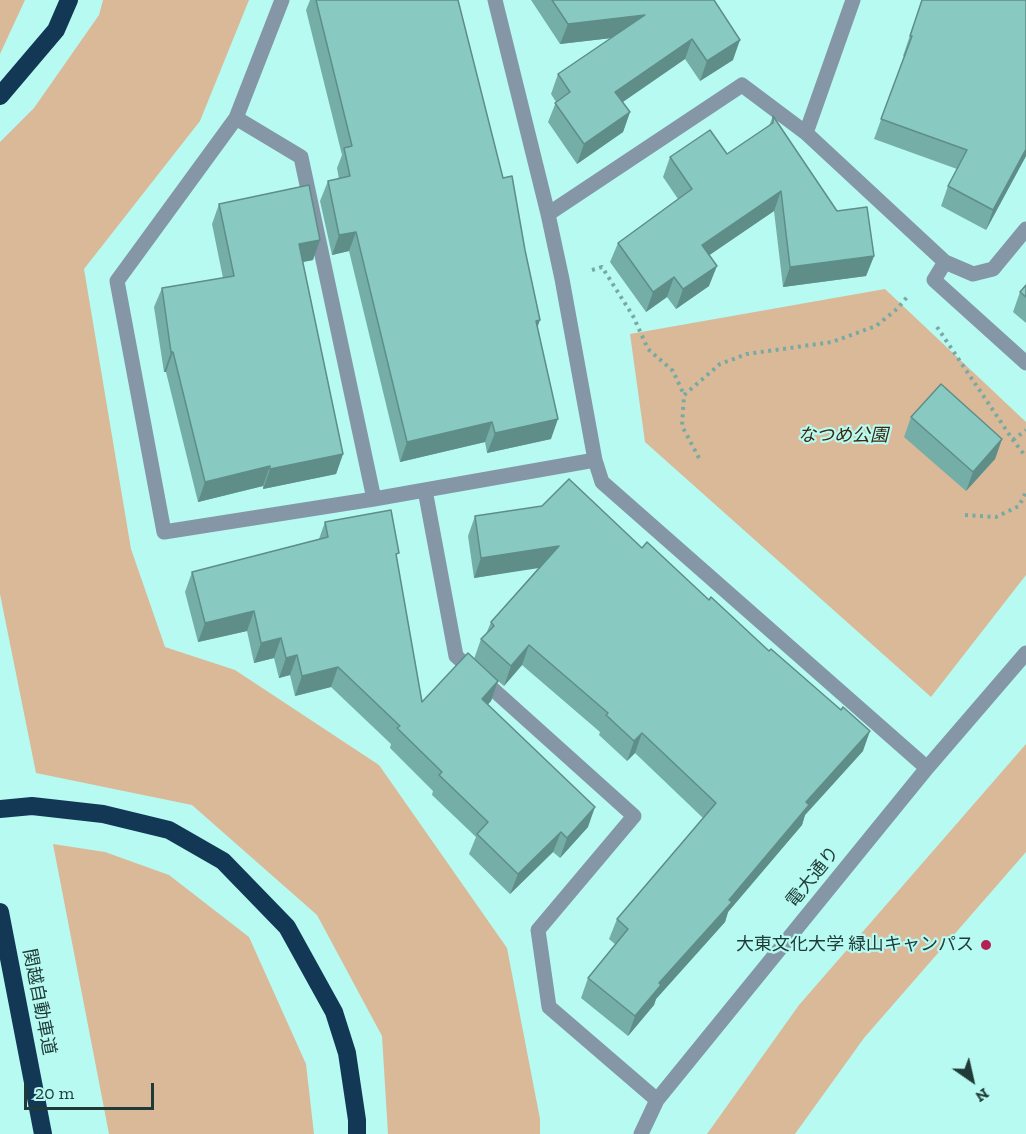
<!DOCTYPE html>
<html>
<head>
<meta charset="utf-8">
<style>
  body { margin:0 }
  #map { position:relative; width:1026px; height:1134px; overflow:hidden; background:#b7faf1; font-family:"Zilla Slab",serif }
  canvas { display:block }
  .north { position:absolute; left:942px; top:1050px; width:60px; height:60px; -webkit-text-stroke:4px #b7faf1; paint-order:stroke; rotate:146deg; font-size:16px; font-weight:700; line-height:24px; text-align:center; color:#1f3a37 }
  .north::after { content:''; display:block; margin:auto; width:21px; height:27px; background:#1f3a37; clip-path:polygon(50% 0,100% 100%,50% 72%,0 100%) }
  .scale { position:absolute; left:24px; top:1083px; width:130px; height:27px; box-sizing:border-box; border:3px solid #1f3a37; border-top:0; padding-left:8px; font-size:18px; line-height:21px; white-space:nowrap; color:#1f3a37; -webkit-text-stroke:4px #b7faf1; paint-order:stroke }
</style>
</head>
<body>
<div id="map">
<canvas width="1026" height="1134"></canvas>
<div class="north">N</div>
<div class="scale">20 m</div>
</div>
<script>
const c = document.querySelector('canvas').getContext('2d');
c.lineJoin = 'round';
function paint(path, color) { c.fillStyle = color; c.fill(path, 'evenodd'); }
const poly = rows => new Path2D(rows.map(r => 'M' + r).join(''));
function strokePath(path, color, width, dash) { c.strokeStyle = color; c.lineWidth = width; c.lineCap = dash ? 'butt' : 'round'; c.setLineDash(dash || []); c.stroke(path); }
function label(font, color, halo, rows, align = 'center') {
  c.font = font + ' "Zilla Slab","Noto Sans JP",serif'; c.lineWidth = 4.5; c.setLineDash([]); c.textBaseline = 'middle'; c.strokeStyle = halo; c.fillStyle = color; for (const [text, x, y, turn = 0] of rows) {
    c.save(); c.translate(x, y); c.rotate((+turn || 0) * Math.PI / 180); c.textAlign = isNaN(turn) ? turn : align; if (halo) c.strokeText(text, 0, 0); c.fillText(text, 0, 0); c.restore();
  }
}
const green = poly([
  [0,0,25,0,0,54],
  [103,0,249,0,200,121,84,269,131,549,165,647,235,670,379,765,507,948,540,1119,540,1134,388,1134,382,1036,317,915,192,805,36,773,0,594,0,142,34,108,99,15],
  [885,289,1026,422,1026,575,931,697,645,442,630,334],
  [1026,744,1026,852,864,1038,795,1134,707,1134,799,1005],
  [53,844,105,852,169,875,249,937,306,1064,314,1134,109,1134]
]);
const path = poly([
  [592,270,602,267,633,316,648,349,673,371,684,395],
  [937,327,1013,440,1026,457],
  [1013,440,1026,430],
  [699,458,682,426,684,395,720,364,747,354,832,342,876,326,897,309,908,296],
  [965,515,996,517,1019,506,1026,492]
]);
const minor = poly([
  [282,0,236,118,117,281,164,532,374,499,595,460],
  [495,0,548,214,562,279,595,460,602,482,927,768],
  [236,118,301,157,374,499],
  [806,133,853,0],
  [548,214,742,85,806,133,945,262,973,274,993,269,1026,229],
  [945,262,934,280,1026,363],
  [425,490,456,656,634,816,538,930,549,1007,657,1100],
  [641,1134,657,1100,927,768,1026,653]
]);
const highway = poly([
  [0,96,56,30,69,0],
  [0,809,32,806,103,814,169,830,223,861,287,927,334,1012,347,1053,357,1120,357,1134],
  [0,912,43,1134]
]);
const wall = poly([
  [310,0,458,0,537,329,551,439,487,453,485,442,400,462,349,251,332,255,320,201,328,181,339,179,337,168,342,155,306,10],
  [531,0,714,0,733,60,700,81,685,59,623,102,630,112,623,132,577,164,548,122,556,102,551,94,558,74,611,38,560,44],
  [922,0,1026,156,986,230,941,206,948,186,957,169,874,139,904,56,903,56],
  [773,116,837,211,874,256,866,276,783,287,774,211,709,255,709,286,676,309,667,297,646,312,610,262,618,243,678,199,663,177,670,157,727,154,769,126],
  [219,204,313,260,303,262,343,454,336,474,263,489,263,486,198,502,166,372,164,372,154,307,162,288,223,278,212,224],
  [1026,285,1026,323,1013,312,1020,292],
  [911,417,1002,439,995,459,966,491,904,437],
  [475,516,642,548,863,751,805,815,802,825,728,912,725,922,656,999,654,1005,628,1036,581,998,588,978,616,945,609,939,617,919,703,818,635,753,627,761,599,735,600,732,522,665,504,686,498,681,491,701,487,705,588,827,560,858,553,852,510,894,469,854,476,837,432,795,433,791,390,748,391,744,331,687,295,696,290,675,279,678,274,658,254,663,247,631,198,642,185,592,192,572,319,539,325,522,397,560,422,702,474,659,481,639,486,634,491,622,539,567,474,578,468,536]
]);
const shadedWall = poly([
  [645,15,638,35,560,44,568,24],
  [692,39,685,59,608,112,615,92],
  [740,40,733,60,700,81,707,61],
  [630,112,623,132,577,164,584,144],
  [1026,149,1026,156,986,230,993,210],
  [781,191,774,211,695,265,702,245],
  [356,232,349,251,332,255,339,235],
  [320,240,313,260,292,264,299,244],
  [874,256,866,276,783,287,790,267],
  [717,266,709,286,676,309,683,289],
  [674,277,667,297,646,312,653,292],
  [540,320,533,340,536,321],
  [171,352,173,352,166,372,164,372],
  [558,419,551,439,487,453,495,433],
  [492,422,485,442,400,462,407,442],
  [1002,439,995,459,966,491,973,472],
  [343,454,336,474,263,489,270,469],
  [270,466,263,486,198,502,205,482],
  [559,546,552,566,474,578,481,558],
  [254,611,247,631,198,642,205,623],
  [281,638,274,658,254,663,261,643],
  [529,645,522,665,504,686,511,666],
  [297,655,290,675,279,678,286,658],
  [338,667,331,687,295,696,302,676],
  [498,681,491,701,475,719,482,699],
  [870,731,863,751,805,815,802,825,728,912,725,922,656,999,654,1005,628,1036,635,1016,659,983,729,900,806,802],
  [642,733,635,753,627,761,634,741],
  [595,807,588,827,560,858,567,838],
  [561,832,553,852,510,894,518,874]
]);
const building = poly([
  [316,0,458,0,503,178,512,176,525,250,540,320,536,321,558,419,495,433,492,422,407,442,356,232,339,235,328,181,350,176,344,148,352,146,316,0],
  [552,0,714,0,740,40,707,61,692,39,615,92,630,112,584,144,555,103,570,92,558,74,645,15,568,24,552,0],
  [922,0,1026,0,1026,149,993,210,948,186,967,150,881,119,912,36,910,36,922,0],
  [773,116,837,211,867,207,874,256,790,267,781,191,702,245,717,266,683,289,674,277,653,292,618,243,692,189,670,157,710,130,727,154,773,123,773,116],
  [309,185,320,240,299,244,343,454,270,469,270,466,205,482,173,352,171,352,162,288,234,276,219,204,309,185],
  [1026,285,1026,297,1020,292,1026,285],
  [941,384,1002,439,973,472,911,417,941,384],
  [569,479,642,548,647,542,709,600,711,597,769,651,771,649,841,710,843,707,870,731,806,802,809,805,729,900,732,902,659,983,661,985,635,1016,588,978,628,929,617,919,716,803,642,733,634,741,606,715,608,713,529,645,511,666,481,639,494,626,491,622,559,546,481,558,475,516,542,506,569,479],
  [391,510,399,553,396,554,422,702,468,653,498,681,482,699,595,807,567,838,561,832,518,874,477,834,488,822,439,775,442,772,397,728,400,726,338,667,302,676,297,655,286,658,281,638,261,643,254,611,205,623,192,572,328,537,325,522,391,510]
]);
const markers = [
  [986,945,6,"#b22255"]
];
const parkNames = [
  ["なつめ公園",843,436]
];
const streetNames = [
  ["電大通り",813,877,-51],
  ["関越自動車道",39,1002,79]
];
const poiNames = [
  ["大東文化大学 緑山キャンパス",974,945]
];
paint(green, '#dab999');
strokePath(path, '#77aaa3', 4, [3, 4.5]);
strokePath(minor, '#8596a6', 15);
strokePath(highway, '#133856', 18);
paint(wall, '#75aea7');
paint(shadedWall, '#5f8d88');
paint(building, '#88cac2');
strokePath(building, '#5f8d88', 1.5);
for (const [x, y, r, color] of markers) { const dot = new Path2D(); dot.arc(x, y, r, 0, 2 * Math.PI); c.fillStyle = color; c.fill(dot); strokePath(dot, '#b7faf1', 2); }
label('italic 18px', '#3c260e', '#b7faf1', parkNames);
label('18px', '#1f3a37', '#b7faf1', streetNames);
label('18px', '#1f3a37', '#b7faf1', poiNames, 'right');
</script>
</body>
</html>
